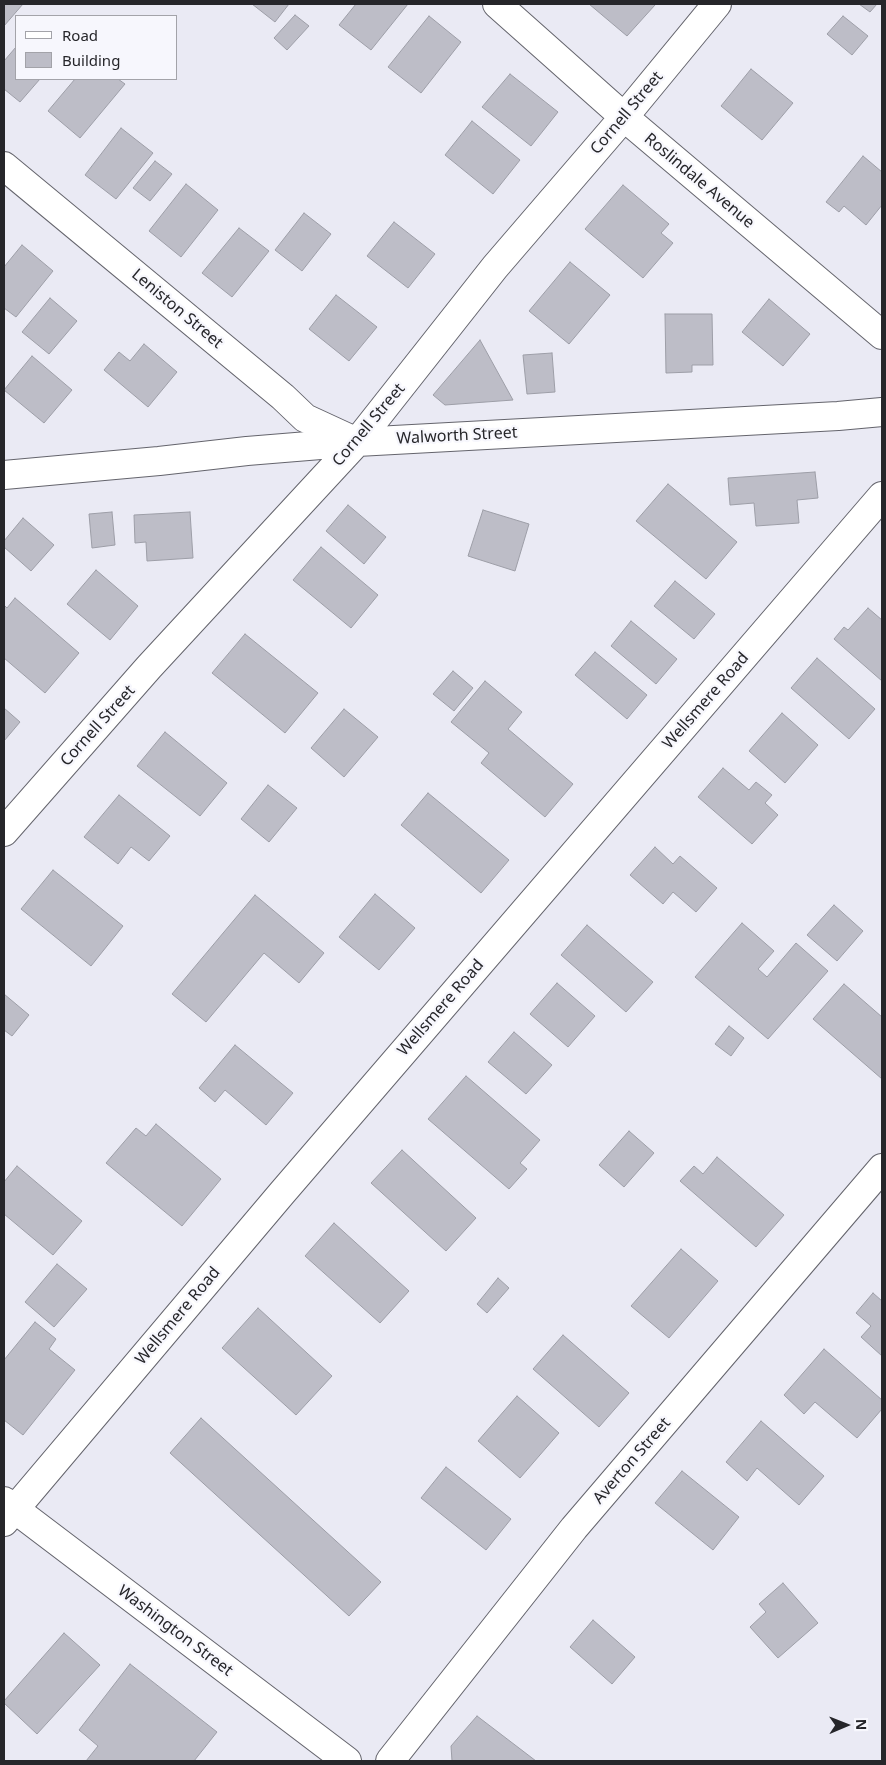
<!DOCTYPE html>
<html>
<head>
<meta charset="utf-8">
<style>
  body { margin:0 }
  #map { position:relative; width:886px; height:1765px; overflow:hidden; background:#eaeaf4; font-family:"Noto Sans",sans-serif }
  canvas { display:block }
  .frame { position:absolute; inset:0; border:5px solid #26262a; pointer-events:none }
  .legend { position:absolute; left:15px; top:15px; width:162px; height:65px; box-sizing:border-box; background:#f7f7fd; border:1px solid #a3a3a9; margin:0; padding:6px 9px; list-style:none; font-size:15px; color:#26262a }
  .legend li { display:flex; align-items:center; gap:10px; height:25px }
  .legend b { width:25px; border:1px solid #a3a3a9 }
  .north { position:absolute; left:821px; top:1700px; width:50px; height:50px; -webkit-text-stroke:4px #f7f7fd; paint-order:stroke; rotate:89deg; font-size:14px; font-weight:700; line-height:20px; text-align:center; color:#26262a }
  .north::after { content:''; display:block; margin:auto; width:18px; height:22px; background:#26262a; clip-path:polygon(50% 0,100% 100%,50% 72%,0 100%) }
</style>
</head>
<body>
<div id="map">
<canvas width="886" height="1765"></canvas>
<div class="frame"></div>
<ul class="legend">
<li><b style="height:6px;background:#fff"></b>Road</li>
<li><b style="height:14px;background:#bdbdc7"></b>Building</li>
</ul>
<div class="north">N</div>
</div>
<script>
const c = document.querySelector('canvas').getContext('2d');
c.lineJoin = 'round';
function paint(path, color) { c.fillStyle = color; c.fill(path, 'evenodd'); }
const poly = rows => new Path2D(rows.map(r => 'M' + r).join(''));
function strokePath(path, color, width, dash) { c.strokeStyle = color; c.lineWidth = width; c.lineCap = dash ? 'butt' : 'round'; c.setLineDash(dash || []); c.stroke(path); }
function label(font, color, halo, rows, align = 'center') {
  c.font = font + ' "Noto Sans",sans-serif'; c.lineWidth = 4.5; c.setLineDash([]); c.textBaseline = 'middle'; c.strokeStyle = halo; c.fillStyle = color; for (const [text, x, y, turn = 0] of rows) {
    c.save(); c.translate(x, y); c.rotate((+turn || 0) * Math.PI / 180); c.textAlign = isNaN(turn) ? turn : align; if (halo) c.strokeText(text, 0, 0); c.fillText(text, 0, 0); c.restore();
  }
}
const building = poly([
  [4,4,23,4,4,26,4,4],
  [252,4,289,4,275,22,252,4],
  [356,4,408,4,371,50,339,25,356,4],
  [589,4,654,4,655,5,627,36,589,4],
  [859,4,877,4,870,12,859,4],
  [295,15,309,26,287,50,274,38,295,15],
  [429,16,461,42,421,93,388,67,429,16],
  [843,16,868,36,852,55,827,34,843,16],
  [16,47,16,79,40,79,20,102,4,89,4,61,16,47],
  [751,69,793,103,762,140,721,106,751,69],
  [510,74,558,112,531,146,482,107,510,74],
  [75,79,118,79,125,84,80,138,48,111,75,79],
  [472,121,520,160,493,194,445,155,472,121],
  [121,128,153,153,116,199,85,175,121,128],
  [863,156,882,172,882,205,866,225,844,206,839,212,826,202,863,156],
  [155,161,172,174,150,201,133,188,155,161],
  [186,184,218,210,181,257,149,231,186,184],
  [623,185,669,224,661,233,673,243,643,278,585,229,623,185],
  [304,213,331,234,302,271,275,250,304,213],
  [394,222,435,254,408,288,367,256,394,222],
  [239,228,269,251,232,297,202,273,239,228],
  [22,245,53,271,16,317,4,308,4,267,22,245],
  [570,262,610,295,569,344,529,311,570,262],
  [336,295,377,327,349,361,309,329,336,295],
  [50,298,77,321,49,354,22,332,50,298],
  [769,299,810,334,783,366,742,332,769,299],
  [665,314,712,314,713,365,692,365,692,372,666,373,665,314],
  [480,340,513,400,445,405,433,395,480,340],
  [144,344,177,372,148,407,104,370,119,352,130,361,144,344],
  [552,353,555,392,527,394,523,355,552,353],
  [32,356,72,390,44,423,4,390,32,356],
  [815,472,818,498,797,500,799,523,756,526,754,503,730,505,728,478,815,472],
  [668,484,737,542,706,579,636,521,668,484],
  [348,505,386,537,364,564,326,531,348,505],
  [483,510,529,524,515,571,468,556,483,510],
  [112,512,115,545,92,548,89,514,112,512],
  [190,512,193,558,147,561,146,542,135,543,134,515,190,512],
  [23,518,54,545,31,571,4,547,4,541,23,518],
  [321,547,378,595,351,628,293,580,321,547],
  [96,570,138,606,110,640,67,604,96,570],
  [675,581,715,614,694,639,654,606,675,581],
  [15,598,79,653,45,693,4,658,4,605,7,608,15,598],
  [868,608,882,620,882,681,834,639,844,627,848,630,868,608],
  [631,621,677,659,656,684,611,646,631,621],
  [245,634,318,693,285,733,212,673,245,634],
  [595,652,647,695,627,719,575,675,595,652],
  [817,658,875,709,849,739,791,688,817,658],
  [453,671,473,688,454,711,433,694,453,671],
  [485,681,522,712,508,729,573,784,545,817,481,763,489,753,451,722,485,681],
  [4,708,20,722,4,741,4,708],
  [344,709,378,737,344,777,311,748,344,709],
  [782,713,818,745,785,783,749,751,782,713],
  [165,732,227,783,200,816,137,766,165,732],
  [723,768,749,790,756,782,772,795,765,803,778,815,752,844,698,797,723,768],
  [268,785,297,808,269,842,241,819,268,785],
  [428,793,509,860,481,893,401,825,428,793],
  [119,795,170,836,149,861,131,847,118,864,84,837,119,795],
  [655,847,673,864,680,856,717,888,696,912,673,892,663,904,630,875,655,847],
  [53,870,123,926,91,966,21,909,53,870],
  [375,894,415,928,379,970,339,937,375,894],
  [255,895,324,953,299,983,264,953,206,1022,172,994,255,895],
  [834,905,863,931,837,961,807,935,834,905],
  [742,923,774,951,758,969,767,977,796,943,828,971,768,1039,695,977,742,923],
  [587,925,653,982,626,1012,561,955,587,925],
  [557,983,595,1016,568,1047,530,1014,557,983],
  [844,984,882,1017,882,1079,813,1019,844,984],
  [4,994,29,1015,12,1036,4,1030,4,994],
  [729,1026,744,1038,731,1056,715,1044,729,1026],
  [514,1032,552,1065,526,1094,488,1062,514,1032],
  [235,1045,293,1093,266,1125,225,1090,215,1102,199,1088,235,1045],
  [466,1076,540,1140,520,1163,527,1169,509,1189,428,1119,466,1076],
  [156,1124,221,1179,182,1226,106,1163,136,1128,146,1136,156,1124],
  [629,1131,654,1153,624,1187,599,1165,629,1131],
  [402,1150,476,1218,446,1251,371,1183,402,1150],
  [717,1157,784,1215,756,1247,680,1181,694,1166,703,1174,717,1157],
  [17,1166,82,1221,53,1255,4,1214,4,1182,17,1166],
  [334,1223,409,1291,380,1323,305,1256,334,1223],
  [681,1249,718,1281,669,1338,631,1306,681,1249],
  [57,1264,87,1289,54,1327,25,1302,57,1264],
  [498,1278,509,1288,487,1313,477,1304,498,1278],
  [873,1293,882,1301,882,1356,861,1337,871,1326,856,1313,873,1293],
  [258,1308,332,1376,296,1415,222,1348,258,1308],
  [35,1322,56,1339,49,1349,75,1370,23,1435,4,1420,4,1360,35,1322],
  [563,1335,629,1393,599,1427,533,1369,563,1335],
  [824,1349,882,1400,882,1409,857,1438,815,1402,804,1414,784,1395,824,1349],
  [517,1396,559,1433,520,1478,478,1441,517,1396],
  [201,1418,381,1582,349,1616,170,1453,201,1418],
  [761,1421,824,1476,799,1505,757,1468,747,1481,726,1462,761,1421],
  [446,1467,511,1519,486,1550,421,1498,446,1467],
  [682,1471,739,1517,713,1550,655,1503,682,1471],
  [783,1583,818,1623,778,1658,750,1627,766,1612,759,1604,783,1583],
  [593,1620,635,1657,612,1684,570,1647,593,1620],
  [64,1633,100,1665,37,1734,4,1703,4,1701,64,1633],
  [130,1664,217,1732,194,1761,86,1761,98,1746,79,1730,130,1664],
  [477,1716,536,1761,452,1761,451,1746,477,1716]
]);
const street = poly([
  [497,4,624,117,882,335],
  [4,166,283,397,305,418,357,442,495,267,624,117,717,4],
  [4,1522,282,1193,882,496],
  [390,1761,574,1528,882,1168]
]);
const secondary = poly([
  [4,475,159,461,247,451,357,442,838,416,882,412],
  [4,832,149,667,357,442]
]);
const primary = poly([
  [4,1501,347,1761]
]);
const streetNames = [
  ["Cornell Street",627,113,-50],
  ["Roslindale Avenue",699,181,40],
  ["Leniston Street",177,309,40],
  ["Cornell Street",369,425,-50],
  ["Walworth Street",457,436,-3],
  ["Wellsmere Road",706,701,-49],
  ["Cornell Street",98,726,-48],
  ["Wellsmere Road",441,1008,-49],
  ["Wellsmere Road",178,1316,-50],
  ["Averton Street",632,1461,-49],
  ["Washington Street",175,1631,37]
];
paint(building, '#bdbdc7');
strokePath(building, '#9d9ea7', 1);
strokePath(street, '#64646c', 30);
strokePath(secondary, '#64646c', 30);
strokePath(primary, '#64646c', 30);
strokePath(street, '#fff', 28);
strokePath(secondary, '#fff', 28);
strokePath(primary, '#fff', 28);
label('16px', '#26262a', '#f7f7fd', streetNames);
</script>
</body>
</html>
